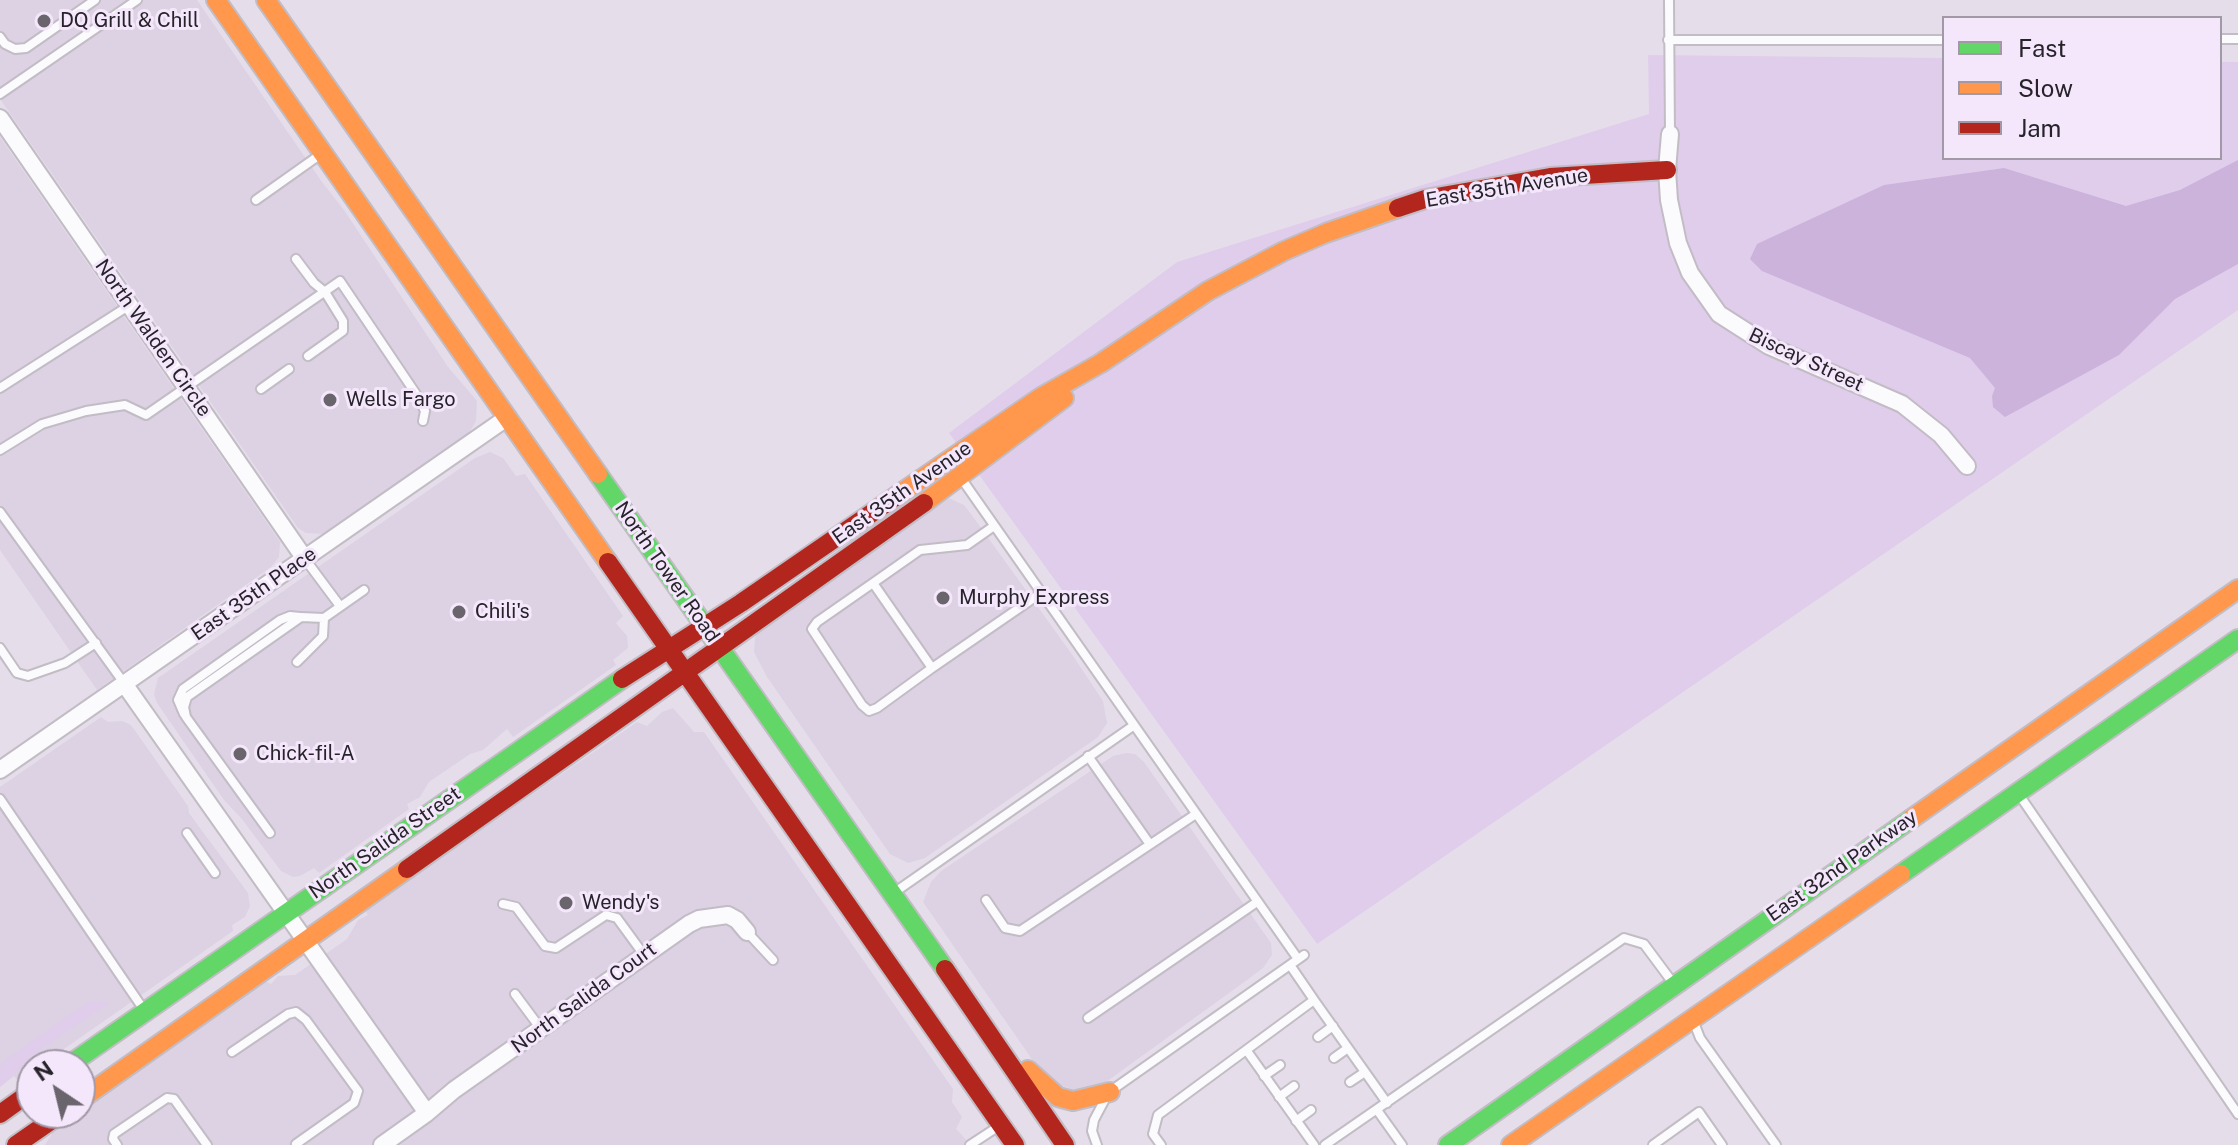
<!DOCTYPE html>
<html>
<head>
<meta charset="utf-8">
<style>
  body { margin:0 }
  #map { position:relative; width:2238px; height:1145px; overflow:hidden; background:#e5deea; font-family:"Public Sans",sans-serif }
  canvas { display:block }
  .legend { position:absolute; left:1942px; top:16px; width:280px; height:144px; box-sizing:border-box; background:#f4e7fb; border:2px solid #a299a7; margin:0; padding:10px 14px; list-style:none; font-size:24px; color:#27232a }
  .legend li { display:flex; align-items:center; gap:16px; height:40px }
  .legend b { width:40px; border:2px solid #a299a7 }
  .north { position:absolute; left:16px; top:1049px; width:80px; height:80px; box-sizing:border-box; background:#f4e7fb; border:2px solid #a299a7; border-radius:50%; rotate:325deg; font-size:22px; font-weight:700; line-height:32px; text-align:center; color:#27232a }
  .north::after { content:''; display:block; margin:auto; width:28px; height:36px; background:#6a646d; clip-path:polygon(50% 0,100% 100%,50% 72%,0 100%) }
</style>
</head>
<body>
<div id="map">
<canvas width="2238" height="1145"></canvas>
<ul class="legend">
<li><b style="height:10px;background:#63d668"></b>Fast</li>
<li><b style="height:10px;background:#ff974d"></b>Slow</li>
<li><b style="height:10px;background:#b3261e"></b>Jam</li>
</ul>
<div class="north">N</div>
</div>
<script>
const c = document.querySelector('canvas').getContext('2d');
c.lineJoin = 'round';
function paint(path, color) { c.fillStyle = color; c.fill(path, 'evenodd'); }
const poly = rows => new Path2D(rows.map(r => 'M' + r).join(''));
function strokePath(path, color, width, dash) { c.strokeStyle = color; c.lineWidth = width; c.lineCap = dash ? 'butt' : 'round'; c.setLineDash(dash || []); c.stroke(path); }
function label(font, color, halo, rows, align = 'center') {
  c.font = font + ' "Public Sans",sans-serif'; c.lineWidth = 6; c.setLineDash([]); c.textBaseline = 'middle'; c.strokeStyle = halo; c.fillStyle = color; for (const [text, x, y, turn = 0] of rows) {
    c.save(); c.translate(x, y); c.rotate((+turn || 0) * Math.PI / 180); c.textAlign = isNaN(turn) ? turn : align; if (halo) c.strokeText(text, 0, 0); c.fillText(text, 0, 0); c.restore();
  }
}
const built = poly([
  [0,0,197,0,322,182,344,210,448,367,477,401,476,421,469,433,324,534,306,533,298,528,0,99],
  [0,137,280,542,279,557,271,567,97,690,0,550],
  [490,452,503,458,516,476,525,474,623,616,616,623,627,636,628,648,613,660,616,665,513,737,507,729,483,750,470,754,429,782,420,797,407,804,409,809,319,873,314,868,300,876,293,877,281,871,241,818,224,800,157,703,154,694,158,678,475,458],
  [949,498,964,505,971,514,1071,653,1103,701,1107,723,1098,737,925,858,908,863,890,854,767,677,754,652,755,638,759,629],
  [673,708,694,732,704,732,953,1089,952,1102,962,1117,956,1129,971,1145,45,1145,53,1132,73,1122,70,1115,80,1113,80,1109,265,981,271,984,278,976,295,975,347,939,358,920,368,915,365,910,637,722,647,726,662,712],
  [101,717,108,722,122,721,131,725,188,806,189,813,248,893,250,906,245,917,232,925,233,931,41,1065,32,1065,32,1071,18,1081,14,1076,0,1087,0,787],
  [1126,753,1135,754,1144,762,1271,943,1272,955,1263,968,1247,980,1106,1082,1084,1093,1047,1081,923,902,931,882,941,871,1113,756]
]);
const green = poly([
  [1648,55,1944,58,1944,158,2220,158,2220,62,2238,62,2238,310,1317,944,949,433,1177,262,1649,114],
  [105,1000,108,1004,41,1049,0,1087,0,1067,3,1061,90,1001,102,1003]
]);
const water = poly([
  [2238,160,2238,264,2175,299,2119,355,2005,417,1993,407,1992,396,1995,388,1970,358,1762,271,1750,259,1757,244,1884,185,2004,168,2126,206,2180,190]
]);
const lane = poly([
  [1669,0,1670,134],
  [0,37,5,44,15,49,26,48,95,0],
  [2220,39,2238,39],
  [1668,40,1944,40],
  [0,94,137,0],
  [256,200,321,154],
  [296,259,314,283,325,292,343,321,343,331,308,356],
  [0,388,130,305],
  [261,389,289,369],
  [0,450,42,424,86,411,125,405,146,415,340,281,418,397,425,411,423,421],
  [961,478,1298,959],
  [0,512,124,683],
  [994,526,967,545,920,550,873,583,932,668,1041,593],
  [305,559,340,606],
  [873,583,817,622,812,629,862,705,869,711,877,708,932,668],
  [0,648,17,673,28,676,65,663,96,643],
  [297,662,323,636,324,618,364,590],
  [184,714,178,700,183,689,280,620,290,616,300,617],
  [1088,756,1149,843],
  [2020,796,2238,1114],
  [0,799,144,1010],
  [187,833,215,873],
  [270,833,186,717,184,707,187,697,301,617,324,618],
  [895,892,1133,726],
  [986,900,1005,928,1020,931,1196,814],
  [503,904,516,907,545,946,556,948,606,915,617,918,644,955],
  [747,932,773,960],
  [515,994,541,1029],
  [1314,1000,1387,1103],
  [1088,1018,1257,902],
  [1693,1020,1700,1038,1776,1145],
  [1318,1037,1333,1026],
  [1247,1051,1314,1145],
  [232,1052,288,1014,296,1012,306,1020,358,1091,354,1103,296,1144],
  [1334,1058,1348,1048],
  [1264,1076,1280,1065],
  [1350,1082,1365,1072],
  [1112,1090,1304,955],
  [1279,1097,1294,1086],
  [1377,1110,1402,1145],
  [1296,1121,1311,1110],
  [117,1145,113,1139,114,1134,167,1098,174,1099,207,1145],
  [970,1145,996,1128],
  [1097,1145,1092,1131,1094,1120,1104,1101],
  [1161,1145,1153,1134,1158,1115,1314,1000,1290,965],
  [1325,1145,1624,938,1644,944,1673,983],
  [1653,1145,1699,1112,1722,1145]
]);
const street = poly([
  [0,118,305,559],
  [1670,134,1667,170,1669,200,1678,243,1690,273,1719,314,1769,346,1902,404,1941,435,1967,466],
  [125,685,427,1113],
  [0,770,508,417],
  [382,1145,427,1113,454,1090,689,924,699,919,728,915,737,920,747,932]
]);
const fast = poly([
  [598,474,945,969],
  [1901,874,2238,639],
  [69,1065,622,679],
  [1448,1145,1911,819]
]);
const slow = poly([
  [216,0,608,562],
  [266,0,598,474],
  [898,495,1041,397,1101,363,1208,291,1284,251,1326,233,1398,208],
  [924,503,1064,398],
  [1911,819,2238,589],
  [1028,1070,1058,1097,1073,1101,1110,1092],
  [80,1100,407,869],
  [1511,1145,1901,874]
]);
const jam = poly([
  [1398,208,1425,199,1550,177,1667,170],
  [608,562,1015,1145],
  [622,679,741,603,898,495],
  [407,869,924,503],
  [945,969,1065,1145],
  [0,1114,32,1091],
  [16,1145,62,1113]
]);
const markers = [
  [44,21,8,"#6a646d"],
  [330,400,8,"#6a646d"],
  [943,598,8,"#6a646d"],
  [459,612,8,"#6a646d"],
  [240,754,8,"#6a646d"],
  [566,903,8,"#6a646d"]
];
const poiNames = [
  ["DQ Grill & Chill",60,21],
  ["Wells Fargo",346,400],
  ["Murphy Express",959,598],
  ["Chili's",475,612],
  ["Chick-fil-A",256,754],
  ["Wendy's",582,903]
];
const streetNames = [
  ["East 35th Avenue",1507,188,-9],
  ["North Walden Circle",153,338,55],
  ["Biscay Street",1806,360,25],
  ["East 35th Avenue",902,493,-35],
  ["North Tower Road",667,572,55],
  ["East 35th Place",254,594,-35],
  ["North Salida Street",385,843,-35],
  ["East 32nd Parkway",1842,866,-35],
  ["North Salida Court",584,998,-36]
];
paint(built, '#ddd1e4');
paint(green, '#e0cdeb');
paint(water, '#ccb3db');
strokePath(lane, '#c2bcc5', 12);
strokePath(street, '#c2bcc5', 20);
strokePath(fast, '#c2bcc5', 22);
strokePath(slow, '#c2bcc5', 22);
strokePath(jam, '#c2bcc5', 22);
strokePath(lane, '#fbfafc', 8);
strokePath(street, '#fbfafc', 16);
strokePath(fast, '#63d668', 18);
strokePath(slow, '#ff974d', 18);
strokePath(jam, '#b3261e', 18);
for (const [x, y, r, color] of markers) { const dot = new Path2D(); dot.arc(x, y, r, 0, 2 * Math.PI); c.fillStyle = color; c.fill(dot); strokePath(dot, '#f4e7fb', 3); }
label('20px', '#27232a', '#f4e7fb', poiNames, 'left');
label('20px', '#27232a', '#f4e7fb', streetNames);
</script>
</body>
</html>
